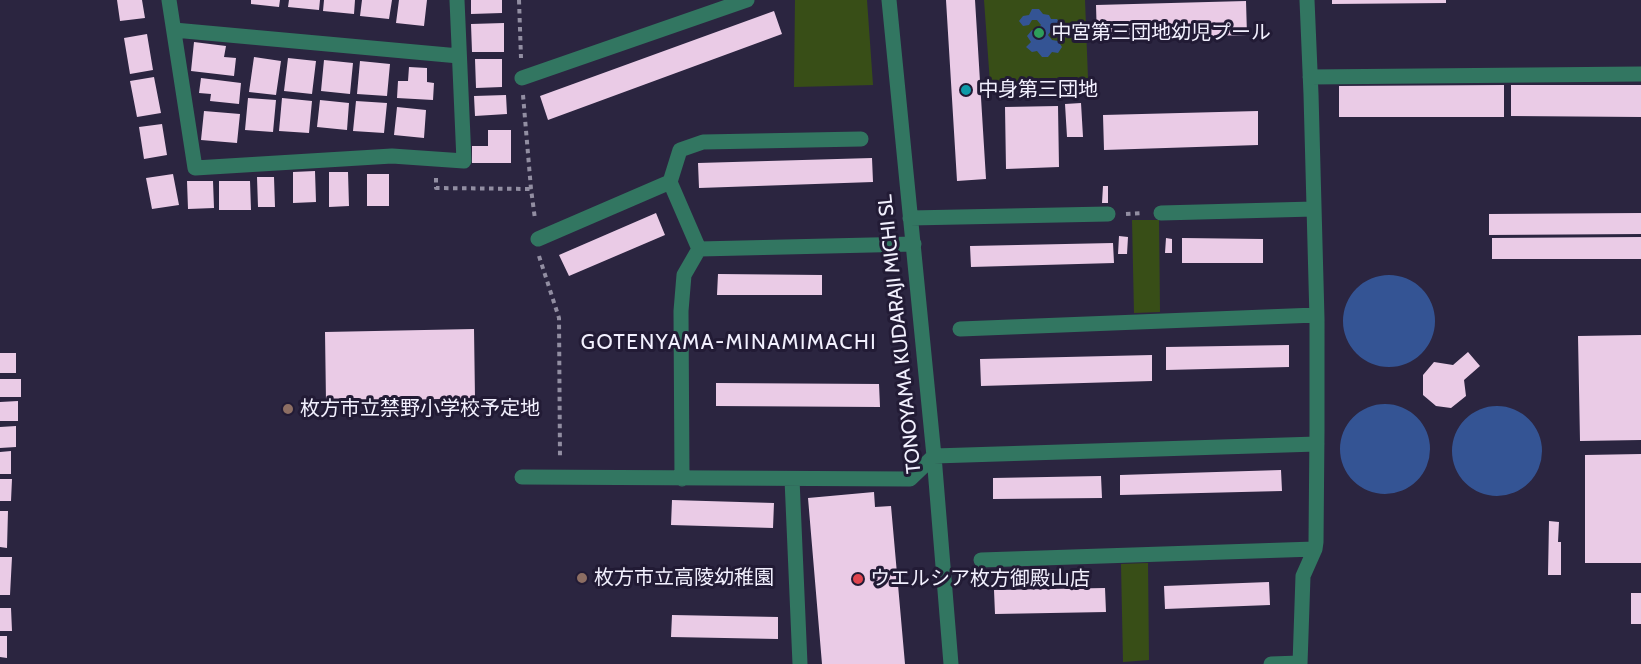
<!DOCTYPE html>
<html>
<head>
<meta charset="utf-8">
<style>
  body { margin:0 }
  canvas { display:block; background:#2b2540 }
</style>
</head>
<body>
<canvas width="1641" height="664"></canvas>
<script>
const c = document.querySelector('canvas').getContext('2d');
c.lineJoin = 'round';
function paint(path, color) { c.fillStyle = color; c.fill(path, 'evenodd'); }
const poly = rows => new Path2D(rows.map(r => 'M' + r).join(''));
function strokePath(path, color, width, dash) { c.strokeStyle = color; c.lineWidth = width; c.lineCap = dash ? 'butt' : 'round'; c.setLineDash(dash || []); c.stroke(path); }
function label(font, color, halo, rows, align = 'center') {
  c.font = font + ' Cabin,"Noto Sans JP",sans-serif'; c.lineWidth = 6; c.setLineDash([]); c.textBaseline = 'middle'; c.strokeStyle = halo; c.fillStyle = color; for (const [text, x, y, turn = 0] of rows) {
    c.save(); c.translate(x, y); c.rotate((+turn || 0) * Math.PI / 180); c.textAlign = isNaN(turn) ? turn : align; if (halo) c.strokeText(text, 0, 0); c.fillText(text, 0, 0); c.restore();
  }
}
const green = poly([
  [795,0,867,0,873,85,794,87],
  [984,0,1085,0,1088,79,990,83],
  [1132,220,1159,220,1160,312,1134,313],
  [1148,563,1149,660,1123,662,1121,564]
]);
const water = poly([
  [1032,9,1039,9,1043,14,1049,15,1051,19,1057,19,1061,25,1057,31,1051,31,1048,35,1052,40,1058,41,1062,47,1058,53,1052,52,1048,57,1042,57,1037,51,1032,52,1026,47,1031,42,1027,36,1032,30,1037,30,1041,25,1037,20,1032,20,1029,25,1023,26,1019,21,1023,16,1029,15],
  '1343 321a46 46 0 1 1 92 0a46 46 0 1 1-92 0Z',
  '1340 449a45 45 0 1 1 90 0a45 45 0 1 1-90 0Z',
  '1452 451a45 45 0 1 1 90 0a45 45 0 1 1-90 0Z'
]);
const building = poly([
  [117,0,142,0,145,18,120,21],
  [251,0,280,0,279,7,251,4],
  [289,0,320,0,319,10,288,7],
  [324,0,355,0,354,14,323,11],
  [362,0,392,0,389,19,360,16],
  [399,0,427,0,424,26,396,23],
  [471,0,502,0,502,13,471,14],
  [946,0,975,0,986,179,957,181],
  [1332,0,1446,0,1446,3,1332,4],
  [1246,1,1247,35,1097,39,1096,5],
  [774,11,782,34,548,120,540,96],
  [504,23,504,52,472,52,471,24],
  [147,34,153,70,130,74,124,38],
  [194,42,226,46,224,57,236,58,234,76,191,71],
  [254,57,281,61,276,95,249,92],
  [288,58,316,61,312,94,284,91],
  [475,59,502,59,502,87,476,88],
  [324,60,353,63,350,94,321,91],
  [360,61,390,64,387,96,357,94],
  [409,67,427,68,427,82,434,83,433,100,397,98,398,81,408,81],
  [154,77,161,113,137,117,130,81],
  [201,78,241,83,239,104,210,101,211,94,199,93],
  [1504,85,1504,117,1339,117,1339,86],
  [1511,85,1641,85,1641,117,1511,116],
  [506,95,507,114,475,116,474,96],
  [248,98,276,100,273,132,245,130],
  [282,98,312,101,309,133,279,131],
  [320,100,349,103,347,130,317,127],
  [356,101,387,103,384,133,353,131],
  [1081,103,1083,137,1067,137,1065,104],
  [1058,106,1059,167,1006,169,1005,107],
  [397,107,426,110,424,138,394,135],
  [204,111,240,114,237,143,201,140],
  [1258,111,1258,145,1104,150,1103,115],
  [162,124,167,155,144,159,139,127],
  [488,130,511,130,511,163,472,163,472,146,488,146],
  [872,158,873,182,699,188,698,163],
  [315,171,316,202,293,203,293,172],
  [329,172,348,172,349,206,329,207],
  [173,174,179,205,152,209,146,178],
  [367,174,389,174,389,206,367,206],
  [257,177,274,177,275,207,258,207],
  [187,181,213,181,214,208,188,209],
  [219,181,250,181,251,210,219,210],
  [1103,186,1108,186,1108,203,1102,203],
  [656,213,665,235,569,276,559,255],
  [1641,213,1641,234,1489,235,1489,214],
  [1119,236,1128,237,1127,254,1118,254],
  [1641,237,1641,259,1492,259,1492,238],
  [1166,238,1172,239,1172,253,1165,253],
  [1182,238,1263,239,1263,263,1182,263],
  [1113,243,1114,263,971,267,970,246],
  [718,274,822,275,822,295,717,295],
  [474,329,475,398,326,402,325,332],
  [1641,335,1641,440,1580,441,1578,336],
  [1289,345,1289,367,1166,370,1166,347],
  [1468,352,1480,366,1464,380,1466,396,1451,408,1436,406,1423,395,1423,375,1434,362,1453,365],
  [0,353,16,353,16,373,0,373],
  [1152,355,1152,381,981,386,980,359],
  [0,379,21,379,21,397,0,397],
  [716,383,879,384,880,407,716,406],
  [18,401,18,421,0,421,0,402],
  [16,426,16,447,0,448,0,427],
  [11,451,11,474,0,474,0,452],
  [1641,454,1641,563,1585,563,1585,455],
  [1281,470,1282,491,1120,495,1120,475],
  [1101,476,1102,498,993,499,993,478],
  [0,479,12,479,11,501,0,501],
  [874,492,875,507,891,506,905,664,822,664,808,498],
  [672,500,774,503,773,528,671,525],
  [0,511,8,511,7,548,0,547],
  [1549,521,1559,522,1558,542,1561,542,1561,575,1548,575],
  [0,557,12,557,10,595,0,595],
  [1269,582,1270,605,1165,609,1164,586],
  [1105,588,1106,612,995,614,994,590],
  [1631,593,1641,593,1641,624,1631,624],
  [0,608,11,608,12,631,0,631],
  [672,615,778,617,778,639,671,637],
  [0,636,7,636,7,658,0,657]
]);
const path = poly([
  [519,0,521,58],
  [523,95,531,189,535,219],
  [436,178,436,188,531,189],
  [1126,214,1143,213],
  [539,256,559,318,560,459]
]);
const minor = poly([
  [169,0,195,168,392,156,464,161,457,0],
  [889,0,934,456,951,664],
  [174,30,459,56],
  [1310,77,1641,74],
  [522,78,747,0],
  [861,139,703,142,680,150,670,182,699,249,914,244],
  [1161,213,1314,209],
  [910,218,1108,214],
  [538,239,670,182],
  [960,329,1316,315],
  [522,477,910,479,934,456,1317,444],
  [682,479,681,311,684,275,699,249],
  [792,479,800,664],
  [981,560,1315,549],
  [1271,664,1300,663],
  [1300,664,1303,576,1315,549,1316,542,1317,430,1317,319,1311,94,1307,0]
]);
const markers = [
  [1039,33,6,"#2e9e5b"],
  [966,90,6,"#0f9aa8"],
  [288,409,6,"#8d6e63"],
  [582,578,6,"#8d6e63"],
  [858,579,6,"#e0444e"]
];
const poiNames = [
  ["中宮第三団地幼児プール",1051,33],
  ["中身第三団地",978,90],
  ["枚方市立禁野小学校予定地",300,409],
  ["枚方市立高陵幼稚園",594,578],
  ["ウエルシア枚方御殿山店",870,579]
];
const streetNames = [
  ["TONOYAMA KUDARAJI MICHI SL",900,334,-96]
];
const neighbourhoodNames = [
  ["GOTENYAMA-MINAMIMACHI",729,343]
];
paint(green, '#384e17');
paint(water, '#345494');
paint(building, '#eacbe6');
strokePath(path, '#928ea2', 4, [4.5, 4.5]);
strokePath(minor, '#327661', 15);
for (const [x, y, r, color] of markers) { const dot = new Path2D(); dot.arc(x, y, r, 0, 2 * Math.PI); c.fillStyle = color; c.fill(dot); strokePath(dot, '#221b35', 2); }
label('20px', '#f2f0fe', '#221b35', poiNames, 'left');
label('20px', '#f2f0fe', '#221b35', streetNames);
c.letterSpacing = '1.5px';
label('21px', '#f2f0fe', '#221b35', neighbourhoodNames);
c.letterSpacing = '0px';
</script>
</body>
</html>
